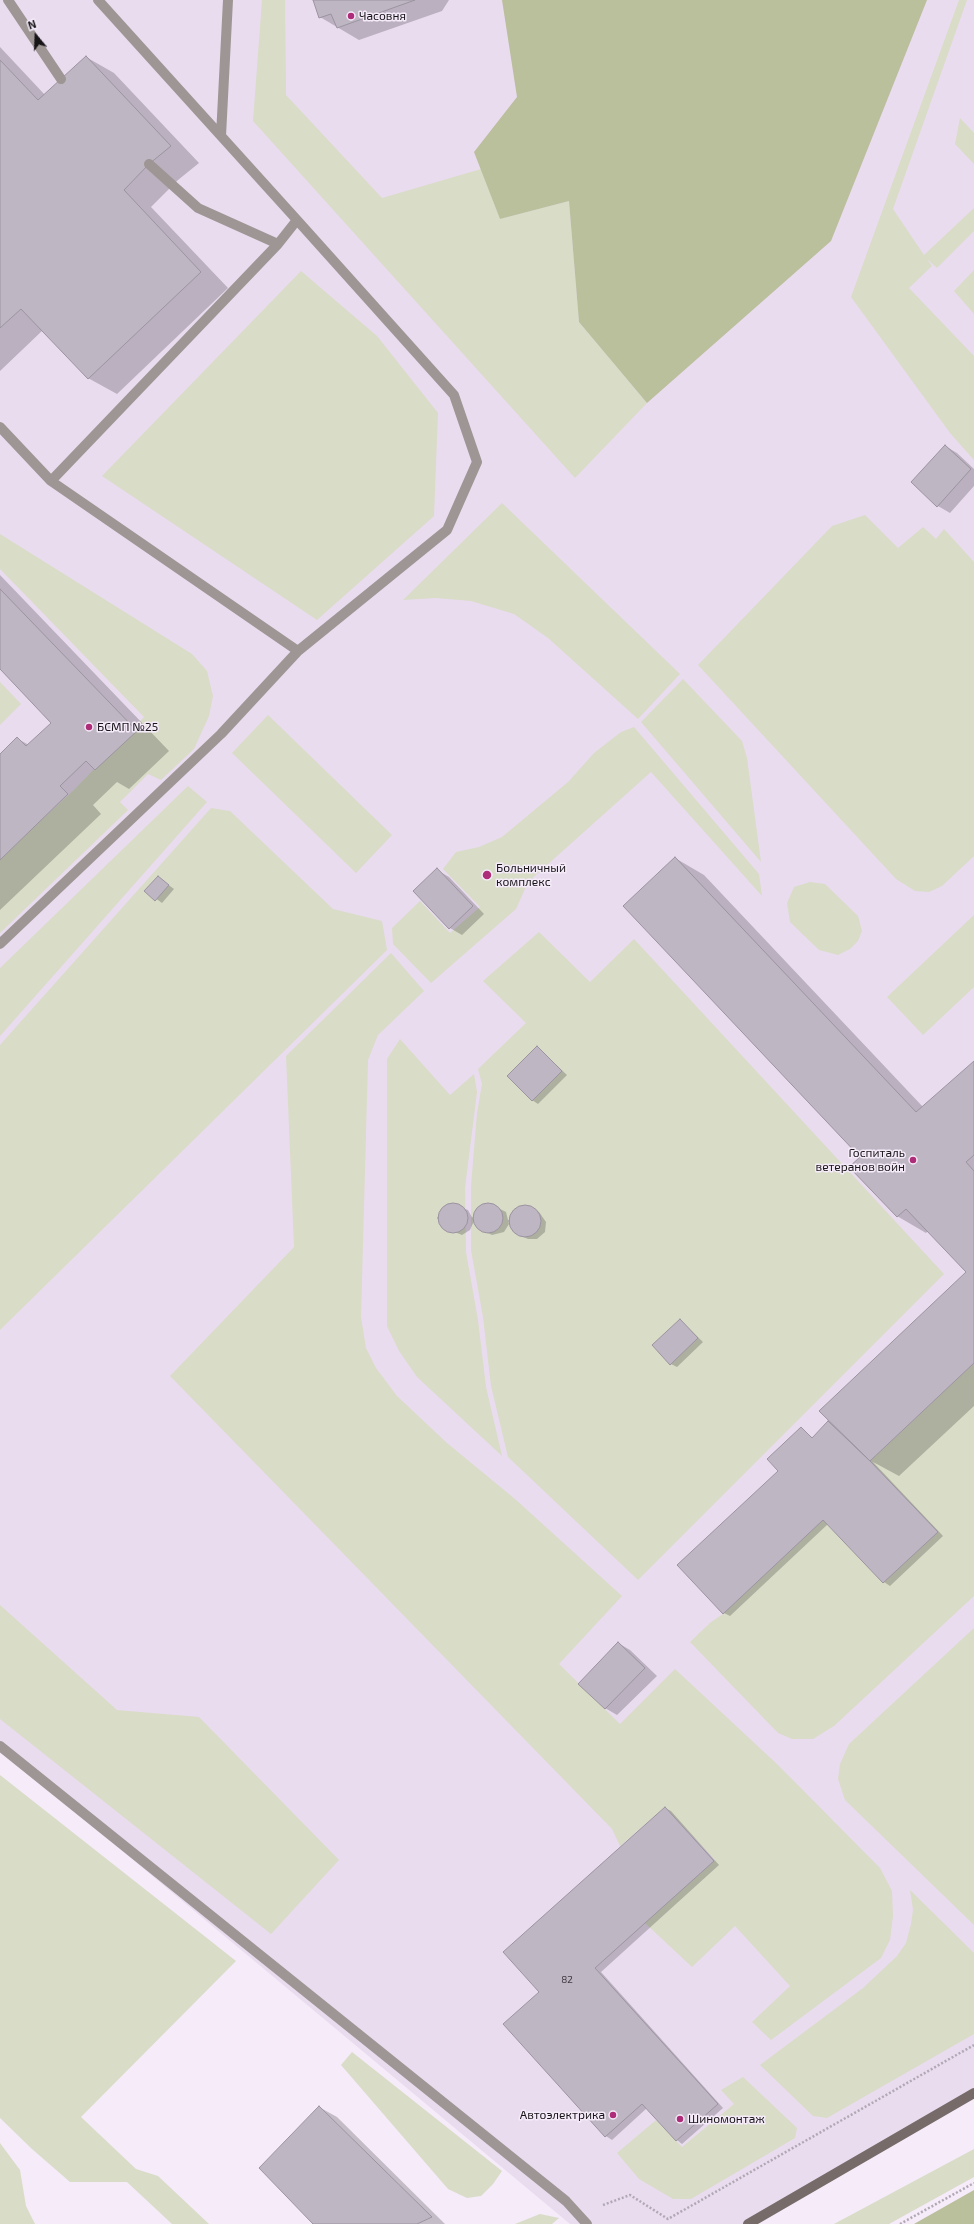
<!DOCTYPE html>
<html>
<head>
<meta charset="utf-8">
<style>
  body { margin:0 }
  #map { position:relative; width:974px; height:2224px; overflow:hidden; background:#f5ebf9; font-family:"Exo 2",sans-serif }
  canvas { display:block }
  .north { position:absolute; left:16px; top:16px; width:40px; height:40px; -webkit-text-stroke:3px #f5ebf9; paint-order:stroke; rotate:341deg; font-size:11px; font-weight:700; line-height:16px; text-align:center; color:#181519 }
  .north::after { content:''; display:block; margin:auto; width:14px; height:18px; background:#181519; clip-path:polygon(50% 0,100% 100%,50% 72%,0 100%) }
</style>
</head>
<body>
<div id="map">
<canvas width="974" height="2224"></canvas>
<div class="north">N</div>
</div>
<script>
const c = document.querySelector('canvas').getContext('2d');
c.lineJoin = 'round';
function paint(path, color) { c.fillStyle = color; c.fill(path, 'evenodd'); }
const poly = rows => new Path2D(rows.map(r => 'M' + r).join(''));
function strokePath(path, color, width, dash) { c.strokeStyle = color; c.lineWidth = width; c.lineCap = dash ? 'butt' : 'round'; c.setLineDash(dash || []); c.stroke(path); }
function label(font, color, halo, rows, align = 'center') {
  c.font = font + ' "Exo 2",sans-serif'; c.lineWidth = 3; c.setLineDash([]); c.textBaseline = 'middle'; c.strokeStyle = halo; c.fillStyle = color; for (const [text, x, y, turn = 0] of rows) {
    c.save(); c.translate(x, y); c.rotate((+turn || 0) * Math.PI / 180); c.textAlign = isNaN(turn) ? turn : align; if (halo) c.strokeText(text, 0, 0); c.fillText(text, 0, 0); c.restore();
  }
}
const built = poly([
  [0,0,974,0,974,2093,748,2224,570,2224,0,1749]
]);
const green = poly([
  [262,0,285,0,286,95,382,198,481,169,500,219,569,201,579,322,647,403,575,478,253,121],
  [959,0,967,0,893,209,924,255,974,208,974,231,937,268,927,259,932,266,909,288,974,356,974,460,950,433,851,297],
  [960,118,974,133,974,164,955,144],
  [974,270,974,314,954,291],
  [301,271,377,336,438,413,434,516,317,620,102,476],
  [502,503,680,674,638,719,548,638,514,614,471,601,436,598,403,600],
  [865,515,898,548,923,527,936,539,944,529,974,562,974,856,942,886,929,892,915,891,896,879,698,665,832,526],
  [0,534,192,654,207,671,213,696,209,716,194,749,161,780,148,774,120,802,128,810,0,933,0,858,74,790,144,717,0,569],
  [683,679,742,741,747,758,761,862,641,722],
  [0,682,21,704,0,725],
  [268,715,392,835,356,873,232,753],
  [634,727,759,874,762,896,651,772,528,882,516,909,431,983,393,944,392,928,420,901,450,933,480,907,443,869,456,852,479,847,502,837,568,782,594,753,621,732],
  [188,786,207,802,0,1036,0,968],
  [211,808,230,811,333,909,382,921,387,950,0,1330,0,1045],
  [810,882,825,884,858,916,862,931,858,941,850,949,838,955,819,950,790,922,787,903,794,887],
  [974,915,974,987,923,1035,887,997],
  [539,932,590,982,634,939,944,1274,638,1580,508,1457,491,1386,483,1317,471,1250,471,1186,477,1113,482,1084,478,1069,526,1023,483,981],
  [391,953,424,991,378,1035,368,1060,361,1317,366,1348,376,1368,397,1396,447,1443,515,1499,622,1596,559,1664,620,1724,675,1669,778,1765,880,1868,892,1891,893,1916,890,1940,881,1958,771,2040,752,2022,790,1986,735,1926,692,1967,645,1923,715,1860,665,1807,620,1846,612,1829,170,1376,294,1247,286,1056],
  [400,1039,450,1095,474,1074,477,1092,465,1188,466,1252,478,1320,486,1387,502,1456,417,1377,399,1351,387,1326,387,1059],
  [974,1363,974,1596,834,1726,813,1739,792,1739,778,1733,690,1642,711,1622,723,1614,823,1520,883,1583,938,1532,870,1461],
  [0,1605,117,1710,199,1717,339,1860,271,1934,0,1719],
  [974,1628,974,1925,845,1800,838,1779,840,1764,849,1744],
  [0,1775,236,1961,81,2117,136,2169,158,2176,209,2224,172,2224,127,2182,70,2182,32,2149,0,2118],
  [910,1890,974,1953,974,2034,827,2118,813,2116,760,2065,863,1988,897,1956,906,1943,911,1924,913,1910],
  [352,2052,502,2171,493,2184,481,2196,467,2198,448,2189,341,2065],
  [743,2077,797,2128,795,2138,691,2199,673,2199,639,2179,617,2153,656,2120,682,2147,734,2104,721,2090],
  [0,2143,20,2170,26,2206,35,2224,0,2224],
  [974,2149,974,2177,889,2224,834,2224],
  [540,2214,559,2218,552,2224,515,2224]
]);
const forest = poly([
  [502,0,927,0,831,241,647,403,579,322,569,201,500,219,474,152,517,97],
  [974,2190,974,2224,914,2224]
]);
const shadow = poly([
  [314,0,449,0,442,11,359,40,320,17],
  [0,47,45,95,86,57,114,73,199,163,178,180,151,207,228,288,117,394,88,378,43,330,0,371],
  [945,446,957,453,974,469,974,486,950,513,938,506],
  [0,575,169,751,129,789,117,782,93,805,101,814,0,910,0,756,18,739,29,745,52,723,0,668],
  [675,858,704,875,923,1107,974,1062,974,1406,899,1476,873,1462,943,1536,890,1586,884,1582,828,1524,730,1616,724,1613,779,1471,802,1429,813,1438,829,1422,835,1426,967,1272,928,1231,926,1233,897,1216],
  [437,870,449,877,484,914,462,935,450,928,414,891],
  [158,877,174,889,162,903,146,891],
  [537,1047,567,1075,538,1104,532,1100],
  [450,1204,468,1210,474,1221,470,1230,462,1235,445,1228,440,1222,442,1209],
  [483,1204,490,1204,506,1212,509,1224,504,1232,492,1235,478,1228,475,1224,474,1214],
  [528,1206,539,1212,546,1222,545,1232,537,1239,528,1239,517,1234,511,1222,514,1213,522,1207],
  [680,1320,703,1342,677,1367,671,1364],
  [618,1643,630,1650,657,1676,617,1715,605,1708],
  [665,1808,671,1811,719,1865,601,1972,723,2108,682,2144,677,2140,647,2108,612,2140,606,2136,505,2024,540,1992],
  [319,2107,337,2117,445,2224,315,2224]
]);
const building = poly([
  [313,0,415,0,337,28,331,14,319,18,313,0],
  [86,56,171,146,149,164,124,190,201,272,88,379,21,309,0,328,0,60,38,100,86,56],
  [945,445,971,469,937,507,911,482,945,445],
  [0,589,137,731,95,770,86,761,60,786,68,794,0,860,0,754,17,737,26,746,51,723,0,669,0,589],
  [675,857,916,1112,974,1061,974,1155,966,1162,974,1171,974,1363,870,1461,819,1411,966,1272,906,1209,897,1217,849,1167,860,1157,623,906,675,857],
  [437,868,473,906,449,929,413,891,437,868],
  [158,876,169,885,155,901,144,891,158,876],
  [537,1046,562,1071,532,1101,507,1076,537,1046],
  '473 1218a15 15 0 1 1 30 0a15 15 0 1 1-30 0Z',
  '438 1218a15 15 0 1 1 30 0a15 15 0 1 1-30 0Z',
  '509 1221a16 16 0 1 1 32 0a16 16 0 1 1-32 0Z',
  [680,1319,698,1338,670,1365,652,1345,680,1319],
  [828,1421,870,1461,938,1532,883,1583,823,1520,723,1614,677,1565,778,1471,767,1459,801,1427,812,1438,828,1421],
  [618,1642,645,1668,605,1709,578,1684,618,1642],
  [665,1807,714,1861,595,1968,718,2104,676,2141,642,2104,605,2137,503,2024,539,1992,503,1952,665,1807],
  [319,2106,432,2217,417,2224,313,2224,259,2168,319,2106]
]);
const path = poly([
  [603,2205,630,2195,668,2219,974,2045],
  [900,2224,974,2183]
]);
const service = poly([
  [8,0,61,79],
  [98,0,297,220,278,244,198,208,149,164],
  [221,136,228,0],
  [0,427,51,481,298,651,447,530,477,462,454,395,297,220],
  [51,481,278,244],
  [0,944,221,734,298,651],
  [0,1746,566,2201,587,2224]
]);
const secondary = poly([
  [748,2224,974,2093]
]);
const markers = [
  [351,16,4,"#ae2d79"],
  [89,727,4,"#ae2d79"],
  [487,875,5,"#ae2d79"],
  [913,1160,4,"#ae2d79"],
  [613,2115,4,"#ae2d79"],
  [680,2119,4,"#ae2d79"]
];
const numberNames = [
  ["82",567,1980]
];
const poiNames = [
  ["Часовня",359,16],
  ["БСМП №25",97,727],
  ["Больничный",496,868],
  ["комплекс",496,882],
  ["Госпиталь",905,1153,"right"],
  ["ветеранов войн",905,1167,"right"],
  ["Автоэлектрика",605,2115,"right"],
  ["Шиномонтаж",688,2119]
];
paint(built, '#e9dcef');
paint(green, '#d9dcc7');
paint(forest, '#babf9c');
paint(shadow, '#0003');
paint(building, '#bfb6c3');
strokePath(building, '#9c94a0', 1);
strokePath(path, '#b0a8b3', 2.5, [2, 2]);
strokePath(service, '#9d9694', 10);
strokePath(secondary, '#766b69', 10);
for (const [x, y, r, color] of markers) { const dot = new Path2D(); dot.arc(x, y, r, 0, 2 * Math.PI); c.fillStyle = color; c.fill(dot); strokePath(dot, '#f5ebf9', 1.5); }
label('10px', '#423d44', null, numberNames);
label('12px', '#181519', '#f5ebf9', poiNames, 'left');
</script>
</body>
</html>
